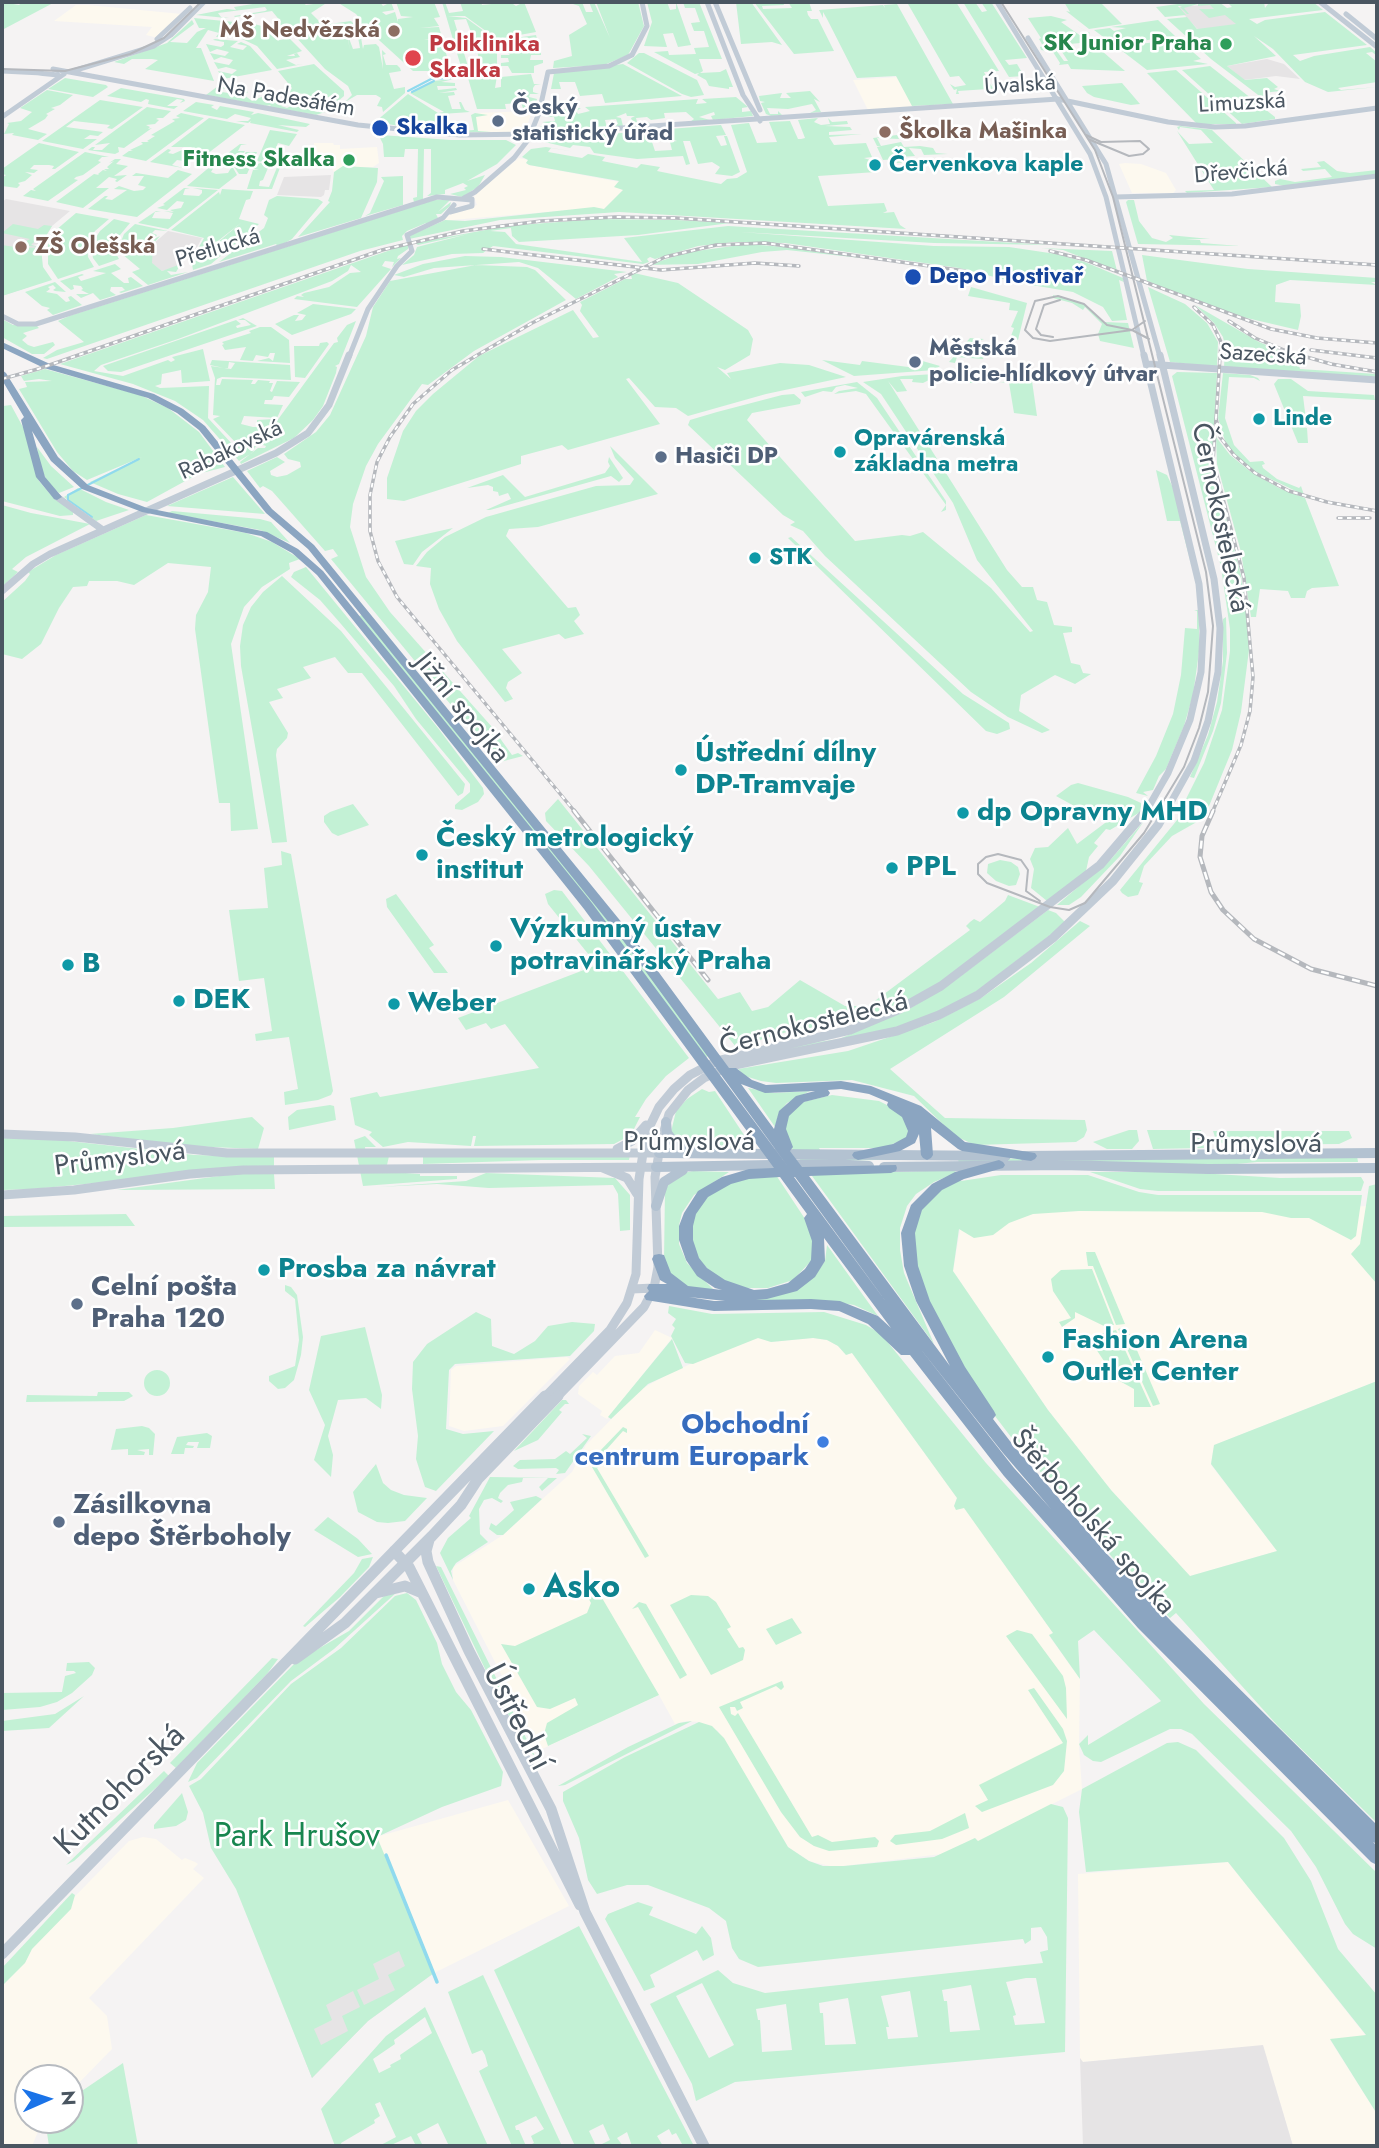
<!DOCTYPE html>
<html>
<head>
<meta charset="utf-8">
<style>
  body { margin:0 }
  #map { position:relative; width:1379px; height:2148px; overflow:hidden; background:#f5f3f3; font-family:Jost,sans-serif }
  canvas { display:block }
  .frame { position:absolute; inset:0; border:4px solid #4a5661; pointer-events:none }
  .north { position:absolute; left:14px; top:2064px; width:70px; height:70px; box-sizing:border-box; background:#fff; border:2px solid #b7bbc0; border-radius:50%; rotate:87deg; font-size:19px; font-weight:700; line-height:28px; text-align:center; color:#4a5661 }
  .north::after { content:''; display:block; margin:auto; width:24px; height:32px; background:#1a73e8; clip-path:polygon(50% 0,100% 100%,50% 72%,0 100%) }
</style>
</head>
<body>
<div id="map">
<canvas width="1379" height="2148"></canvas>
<div class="frame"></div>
<div class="north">N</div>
</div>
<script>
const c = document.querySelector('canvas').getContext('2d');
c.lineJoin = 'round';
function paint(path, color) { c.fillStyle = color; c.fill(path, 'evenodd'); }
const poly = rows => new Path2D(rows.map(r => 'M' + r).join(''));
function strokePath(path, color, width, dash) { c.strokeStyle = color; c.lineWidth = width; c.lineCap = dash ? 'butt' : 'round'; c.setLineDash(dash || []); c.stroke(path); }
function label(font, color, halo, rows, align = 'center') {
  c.font = font + ' Jost,sans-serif'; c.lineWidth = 5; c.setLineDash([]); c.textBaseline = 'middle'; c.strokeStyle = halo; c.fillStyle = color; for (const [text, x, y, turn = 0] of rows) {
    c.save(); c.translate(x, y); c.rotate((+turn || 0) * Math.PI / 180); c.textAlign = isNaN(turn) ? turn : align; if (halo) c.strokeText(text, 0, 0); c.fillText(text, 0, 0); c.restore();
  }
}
const commercial = poly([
  [76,5,88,5,182,14,158,38,146,35,152,27,54,21],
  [898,77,914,107,868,110,853,80],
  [532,111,525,132,475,134,471,115,476,113],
  [314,143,333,143,334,145,340,145,340,149,377,147,379,163,373,167,341,167,334,172,331,166,314,166],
  [519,158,528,160,526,163,529,165,619,182,615,187,624,189,604,209,594,208,440,221,451,214,477,205,474,197,478,192],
  [1125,163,1141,164,1166,173,1176,190,1173,193,1132,193,1119,164],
  [1377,1206,1377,1381,1214,1445,1211,1465,1277,1551,1190,1576,1111,1490,1048,1410,953,1271,963,1213],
  [655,1330,672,1338,607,1419,600,1415,602,1411,578,1394,579,1386,593,1372,597,1375,615,1356,639,1353],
  [762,1338,771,1342,813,1338,827,1340,838,1346,846,1355,852,1353,957,1498,954,1506,956,1509,964,1507,1053,1633,1049,1636,1080,1679,1079,1747,1082,1789,977,1842,975,1838,942,1854,834,1867,809,1861,788,1847,718,1731,699,1722,686,1721,675,1724,659,1695,540,1750,453,1580,453,1567,503,1535,572,1472,586,1445,640,1390,672,1372,750,1339],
  [567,1357,570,1359,503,1426,464,1431,449,1426,451,1370,456,1366],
  [508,1800,569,1906,434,1973,376,1837],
  [143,1837,156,1839,182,1860,185,1858,195,1862,198,1864,193,1869,204,1878,89,1998,107,2016,112,2049,70,2092,70,2078,28,2078,28,2120,43,2120,32,2146,2,2146,2,1971,129,1841],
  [1228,1862,1366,2036,1330,2040,1377,2114,1377,2146,1293,2146,1263,2046,1082,2062,1080,2058,1078,1874]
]);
const education = poly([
  [1215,4,1239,23,1237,24,1227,61,1177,7],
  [1267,59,1284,64,1300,79,1276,76,1244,80,1227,66],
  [331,175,329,190,325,190,324,195,321,197,277,195,284,177],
  [6,199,70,211,52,226,41,244,31,245,41,247,41,260,22,264,20,280,29,287,2,296,2,202],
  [168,231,202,238,190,260,184,259,176,267,162,271,151,263,151,252,153,244],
  [415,1928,434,1973,368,2021,312,2078,277,1989],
  [1263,2045,1293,2146,1083,2146,1080,2058,1083,2062]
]);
const green = poly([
  [2,2,19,5,22,2,55,2,2,30],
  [265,2,302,2,306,5,328,2,311,13,323,25,351,21,359,29,346,30,350,50,347,33,353,49,360,48,357,32,360,32,363,49,364,45,376,44,379,47,383,69,382,50,386,54,383,55,386,65,397,65,400,68,401,71,389,73,394,89,405,87,405,93,383,112,382,107,377,106,381,98,376,95,357,95,345,102,352,95,348,86,325,69,294,35,274,26,281,22,272,11,235,17,234,16,265,11,267,10,265,7,218,13,221,17,229,18,226,18,196,15,227,9,236,10,234,7],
  [337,2,349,4,380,2,383,6,391,2,394,10,382,12,386,15,395,12,398,22,398,19,413,17,401,16,396,2,434,2,440,17,434,18,439,26,420,28,439,27,442,38,424,40,442,40,448,60,430,62,448,61,451,71,413,71,358,21,360,19,356,14],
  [442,2,445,2,449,13,463,11,460,2,481,2,482,5,510,2,516,6,524,2,536,32,497,39,465,16,448,16,466,18,495,39,474,40,466,19,454,20,470,73,482,71,475,43,497,42,497,74,464,77],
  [567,2,582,2,586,12,593,12,589,2,594,2,610,38,596,2,638,2,644,26,628,55,604,65,553,68,554,61,572,56,569,35,587,24,579,6],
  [647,2,667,2,670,10,676,9,676,2,691,45,678,47,673,33,663,34,667,47,644,46,652,22],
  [683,2,699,2,722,59,699,59,703,71,700,73,720,72,726,69,733,87,729,87,729,89,709,86,706,80,697,75,699,73,695,74,654,52,668,51,669,55,696,54,694,48,709,47,704,31,694,31,691,23,700,22,695,8,685,8],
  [736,2,751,2,782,45,772,42,741,44],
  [754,2,783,2,784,5,762,6,763,9,792,8,788,2,809,2,812,11,807,11,808,15,811,19,818,19,834,51,794,54],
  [956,2,999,71,984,72,989,82,993,88,992,84,1005,82,1009,91,1003,88,958,91,959,94,956,94,957,89,954,90,950,84,955,87,966,85,959,76,950,77,908,4],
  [963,2,975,2,982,12,987,11,981,2,991,2,1027,58,1005,60,1009,65,1017,64,1024,76,1009,77],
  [1064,2,1100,2,1122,24,1089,29,1066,11,1070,12],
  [1192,2,1219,2,1227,8,1232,7,1227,2,1264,2,1265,8,1268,4,1281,4,1273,2,1313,2,1323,10,1249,19,1257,24,1265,20,1325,12,1367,45,1293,55,1300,61,1314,56,1370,47,1377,53,1377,56,1372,52,1366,53,1377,62,1377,82,1338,88,1341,90,1377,87,1328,92,1305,82,1273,49,1254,36,1276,56,1227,66,1245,80,1267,78,1278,87,1274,89,1280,91,1263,93,1269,100,1266,101,1211,59,1167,19,1187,17,1197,29,1236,24,1225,15,1209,18,1199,9,1214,9,1210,5,1198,6,1198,4,1184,8,1189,14,1187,14,1180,7,1182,6,1178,6,1186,15,1165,17,1156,7],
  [897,4,953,104,912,106,896,76,857,78,827,19,823,12,823,18,819,10,883,5,885,8,884,5],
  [1051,16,1067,20,1061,22,1081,36,1088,32,1070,22,1090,33,1084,37,1091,42,1059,45,1055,39,1048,39,1064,61,1068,61,1062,52,1107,48,1102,51,1125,71,1071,69,1068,64,1059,65,1060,63,1053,52,1041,50,1040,47,1043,46,1039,39,1041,38,1028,18],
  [194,18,254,24,278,30,279,34,274,36,280,40,286,39,281,34,284,33,302,51,287,56,295,56,294,54,297,53,300,57,286,60,296,65,303,64,277,69,257,46,242,39,246,34,234,32,227,36,216,37,219,33,208,30,196,48,201,48,214,81,145,69,158,60,152,59,132,59,124,64,114,62,167,43,192,20,194,24,170,42,187,43,197,32,206,28,199,28],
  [1158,20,1175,36,1114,45,1094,30,1110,28,1114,31,1126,28,1111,27],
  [536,35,537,39,524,42,539,44,532,45,540,47,533,48,533,51,541,52,541,55,531,55,530,60,543,60,543,63,534,66,534,73,512,73,508,66,501,66,501,63,509,62,508,58,501,58,501,55,510,55,507,52,511,51,501,50,509,44,507,40,501,40],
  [215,39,238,41,230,47,243,50,247,46,237,44,241,42,250,46,272,70,223,79,218,71,232,74,237,70,226,67,218,69,214,62,229,65,233,60,221,57,214,60,210,53,225,56,229,52,217,49,210,52,206,44,221,47,224,45,224,42,213,40,206,43],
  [1178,39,1201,59,1193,61,1208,64,1147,70,1117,47],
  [639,53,644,53,697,80,704,95,691,97,682,94,627,63],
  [314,64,344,91,344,96,336,103,320,102,333,103,336,100,320,94,311,100,302,99,313,97,305,94,295,93,292,95,298,96,296,98,287,96,292,88,278,71],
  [623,64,682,96,605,103,602,94,580,96,575,82,559,82,561,89,551,89,554,73],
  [1210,66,1275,117,1275,119,1242,124,1182,70],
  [1176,70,1236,123,1236,124,1197,124,1147,73],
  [531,74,534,84,541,84,535,85,533,88,533,92,539,94,530,94,529,97,537,99,535,107,523,108,521,103,505,104,506,109,477,109,468,78,497,76,495,88,501,87,501,77],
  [65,78,106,85,108,87,93,97,48,89],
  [454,79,441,82,455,83,455,86,437,86,438,90,456,88,457,90,439,93,454,92,455,95,448,96,452,109,461,109,459,102,461,102,465,110,470,112,442,114,445,132,474,130,471,115,475,113,488,115,476,117,478,131,491,132,442,133,375,122,408,94,438,113,444,112,410,93,433,81],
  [1122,83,1140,104,1131,105,1094,97,1087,93,1082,86],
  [218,86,237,90,218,88,216,91,240,95,243,93,241,90,248,92,244,95,252,101,266,95,278,97,268,100,284,103,281,106,287,108,295,104,306,107,309,104,305,102,314,103,310,107,314,108,312,111,325,112,316,115,269,107,271,105,266,106,206,95],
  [121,88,184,99,185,101,180,103,183,100,177,99,167,106,178,106,174,109,148,104,149,100,146,99,141,102,107,96],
  [47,90,73,95,60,105,51,108,55,109,46,114,48,115,45,119,28,129,47,134,38,140,12,135,14,133,4,134,9,124,7,123,21,121,32,112,20,108],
  [810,91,820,102,814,99,821,112,810,113,816,110,812,104,788,109,767,108,770,114,778,114,778,111,782,115,771,116,766,114,761,103,765,102,760,101,759,96,782,93,780,98,791,98,786,93],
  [736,97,748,107,742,108,742,112,751,111,753,116,713,120,711,116,715,115,714,112,699,117,710,120,690,122,694,119,686,112,664,113,665,118,651,120,647,117,636,118,637,122,649,122,650,125,634,126,631,118,635,116,627,116,626,113,616,117,621,118,623,126,611,127,611,125,618,124,616,119,605,120,607,128,539,131,541,126,548,130,551,127,551,124,542,122,555,121,554,117,544,117,548,110,581,108,576,111,578,114,590,111,585,107,698,99,696,104,707,103,702,99],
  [100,100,143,107,112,129,107,128,110,125,74,121,66,127,103,132,98,136,90,135,84,139,97,139,83,149,42,141],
  [196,102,214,105,211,107,217,110,220,106,254,112,251,115,258,113,310,124,306,127,278,125,299,130,297,132,250,123,251,121,248,123,236,121,248,121,251,118,235,114,227,119,183,111],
  [147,107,171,111,163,118,158,118,156,119,159,120,155,124,146,125,150,127,148,129,152,128,124,148,118,147,119,152,115,154,88,150,92,147,95,147,93,150,102,150,110,143,95,145],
  [181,113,204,118,146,161,122,156,129,151,133,151,130,150,143,144,141,142,149,142,147,141,155,136,151,135,175,121,172,119,180,118,176,116],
  [209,118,245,125,207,154,196,152,184,161,177,160,172,165,183,168,150,162,168,149,171,150,168,153,173,154,182,150,188,151,192,147,171,147],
  [818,118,814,122,821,125,830,124,828,118,832,122,847,121,848,124,825,126,850,127,852,130,829,132,829,135,862,134,829,137,834,145,866,143,872,157,864,158,870,160,876,172,818,176,828,206,884,203,887,211,883,213,894,212,900,225,906,229,619,212,500,220,409,239,409,236,445,220,465,221,594,207,604,209,623,190,614,187,619,181,529,165,526,163,528,160,522,157,531,149,546,147,576,152,551,148,548,152,582,158,588,154,605,157,602,161,637,168,641,164,660,167,657,171,721,184,727,179,737,178,747,172,731,125,749,123,757,143,777,142,769,122,790,121,798,139,801,139,805,138,798,120],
  [721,125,726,135,716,136,721,146,727,145,724,136,727,136,740,172,732,176,715,174,720,167,712,162,698,164,690,141,683,141,690,164,686,165,683,156,637,159,594,153,590,147,573,145,570,148,536,140,658,130,664,140,652,142,655,151,672,150,670,142,677,141,671,139,669,129],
  [1180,126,1216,130,1212,130,1272,187,1187,193,1185,191,1214,190,1177,131,1189,144,1213,143,1201,130,1180,127,1179,130,1177,127],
  [270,130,297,134,289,146,278,143,274,152,286,153,273,156,263,180,260,181,259,186,269,187,278,165,281,165,272,189,247,189,253,170,259,170,254,169,255,165,263,162,257,161],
  [381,135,451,140,506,140,516,145,497,164,467,181,485,175,478,187,462,197,450,194,466,190,464,188,468,186,463,183,445,190,445,194,427,196,431,193,431,149,424,149,423,200,414,202,413,198,417,197,418,149,405,149,404,157,384,157,383,144,379,136],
  [897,135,899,139,877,138,881,146,901,142,904,147,920,146,933,148,936,153,948,154,924,155,921,149,909,148,915,156,900,157,901,160,917,160,917,162,896,163,896,159,883,160,877,147,881,146,877,146,873,138],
  [39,143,79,152,55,169,52,169,54,166,49,165,34,165,30,169,38,170,34,173,25,172,32,175,25,181,18,183,20,185,17,188,2,186,2,178,6,175,2,174,2,169],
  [240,144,247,144,241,145,238,151,245,151,242,155,236,155,231,161,238,162,246,152,257,152,247,174,239,174,233,165,215,163],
  [85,152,109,157,102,157,98,161,101,162,83,175,76,177,74,179,78,180,48,201,23,196,31,190,36,191,33,189],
  [115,159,121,159,116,164,128,166,114,176,127,175,117,182,115,181,117,179,109,177,96,188,109,188,83,208,56,202,94,174,99,175,98,174,103,170,107,171,104,169,109,169,107,167,114,161,109,163],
  [1324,161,1337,171,1350,173,1377,170,1377,174,1285,186,1275,184,1275,181,1280,179,1295,182,1332,177,1325,169,1303,171,1301,169,1321,167,1317,162],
  [212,165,220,165,214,167,211,172,216,174,228,173,231,168,223,166,232,166,237,175,219,189,187,186],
  [343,166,378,168,377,182,361,218,298,237,330,202,328,201,332,191,334,172],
  [178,170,192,174,137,217,88,209,105,196,108,196,105,199,112,200,127,190,114,189,119,186,134,191,143,190,146,187,138,185,144,176,132,176,136,173,168,178],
  [403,176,403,205,365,216,370,213,384,181,381,177],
  [184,188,190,188,185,189,183,195,199,196,202,193,202,190,193,188,218,190,168,229,138,223,156,211,161,211,155,212,152,218,170,219,173,213,164,211,174,212,170,210,181,208,184,202,177,201,167,210,157,208,165,205,163,204],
  [222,189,253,191,250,199,246,200,239,219,259,224,211,264,193,270,192,264,242,222,190,263,204,238,171,230,219,192,220,195],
  [277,196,318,199,323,202,292,239,278,247,276,244,219,262,264,228,268,218,264,215,269,200],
  [434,200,450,200,438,212,451,202,450,206,441,214,436,214,438,218,424,226,426,223,407,231,402,236,403,240,360,251,47,359,43,358,57,350,84,342,58,321,69,316],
  [1128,200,1134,200,1139,221,1152,238,1166,242,1173,238,1169,235,1210,239,1185,239,1200,240,1201,243,1240,246,1138,244,1126,202],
  [76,213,109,219,95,231,87,244,88,257,94,267,58,279,48,264,48,245,56,230],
  [114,219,130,223,115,241,114,250,119,259,99,266,93,258,91,245,100,231],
  [598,219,676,220,730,223,638,235,519,242,512,236,511,228,490,231,505,232,516,244,642,262,624,238,728,226,1050,245,934,243,740,232,934,246,1009,247,1056,254,1085,262,1123,278,1124,282,1119,280,1127,320,1112,321,1103,307,1073,292,1014,282,959,268,785,243,735,242,698,246,655,259,650,257,647,259,649,262,643,264,493,246,483,253,452,254,402,265,414,255,417,247,468,234,418,245,415,243,507,226],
  [13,224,38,229,44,225,52,226,41,244,34,242,31,245,41,247,19,245,30,239,2,233],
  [135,224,168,231,155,230,152,233,157,235,154,239,160,236,153,244,152,263,162,271,181,264,176,272,167,271,171,275,188,272,148,285,132,272,140,269,122,254,120,244,124,234],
  [408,244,408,249,398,256,397,259,401,258,392,267,394,262,385,261,382,266,391,269,357,307,294,299,297,296,304,297,301,295,304,293,329,287,350,273,361,272,351,265,348,271,332,281,178,339,101,365,94,371,123,376,168,360,171,362,175,360,172,357,203,349,210,381,182,383,181,370,162,374,161,384,155,386,160,388,209,386,208,418,234,446,256,446,252,453,239,461,203,420,175,401,133,384,60,364],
  [748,244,820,250,898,262,787,250,762,252,698,264,648,265,689,252],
  [2,245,15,247,15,249,17,247,41,248,43,267,52,280,2,296],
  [1041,248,1112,251,1117,271,1063,250],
  [1142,255,1248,269,1377,278,1377,282,1371,282,1377,285,1290,280,1276,285,1275,302,1300,304,1301,316,1298,330,1234,315,1147,281],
  [465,256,501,257,627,272,614,274,618,277,576,299,538,268,519,262,434,268,404,277,394,275,423,264],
  [115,264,121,269,111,273,124,283,129,283,128,278,131,277,143,286,121,293,119,292,125,290,122,287,111,287,110,291,116,295,100,300,93,293,81,298,76,294,89,294,81,290,83,289,81,286,73,285,74,289,71,290,60,281,82,274,84,275,78,277,81,281,94,277,106,273,93,271],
  [476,265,527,267,535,270,566,300,474,351,428,385,422,384,378,444,366,466,353,504,350,527,366,577,390,612,492,727,512,755,518,753,523,756,500,762,497,761,331,559,338,556,333,549,325,551,272,491,263,486,260,488,247,471,277,457,285,462,270,471,271,475,277,477,287,475,301,467,300,462,288,459,284,454,316,432,330,415,366,336,373,307,390,281],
  [634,273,678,283,748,330,753,339,750,355,725,370,717,367,731,379,727,373,780,363,809,365,846,377,766,394,688,416,676,408,655,407,629,378,626,379,660,424,568,450,562,445,521,456,521,464,404,501,387,499,387,478,403,431,416,411,433,394,479,356,573,310,593,338,599,337,580,311,582,305,580,302,625,279,632,279,631,275],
  [55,282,66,292,55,291,53,290,56,288,53,285,48,287,50,289,46,292,57,294,66,302,70,301,68,297,71,296,82,305,53,315,47,310,50,308,42,306,25,292],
  [971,287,1027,303,1018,340,1011,336,1014,328,1011,327,1018,311,1009,310,1010,303,968,296],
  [1148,287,1185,304,1207,323,1218,342,1217,367,1170,362],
  [1053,295,1084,304,1104,322,1128,323,1134,348,1100,341,1098,334,1102,324,1085,307,1083,310,1072,303,1053,298],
  [313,304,356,309,351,314,292,335,275,324,294,315,299,315,295,321,302,320,306,315,297,313],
  [1195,305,1259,342,1296,357,1300,369,1377,374,1377,378,1224,368,1225,346,1223,337,1214,323],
  [243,318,257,326,121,372,108,371,103,366,236,320,241,324,236,326,237,328,251,325,245,320,238,320],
  [2,319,13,325,36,325,39,328,23,333,27,336,22,340,28,345,34,347,53,342,55,345,44,354,32,354,2,337],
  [356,321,339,364,335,366,337,367,336,373,323,406,313,420,294,438,241,464,240,462,258,448,265,448,266,446,260,444,334,343,338,342,337,338,347,325],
  [260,327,271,327,289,340,290,363,257,361,269,358,273,361,275,353,270,353,268,357,256,355,253,361,240,360,246,347,225,350,222,345,224,344,222,342,251,333,249,331],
  [970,338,984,339,979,341,988,346,983,359,957,357,955,363,949,362],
  [327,342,329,344,305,378,295,377,294,346,319,346,320,343],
  [212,360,290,365,291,380,222,377,217,379,216,385,220,385,222,379,253,380,251,384,255,384,258,380,270,381,269,383,273,383,270,391,272,392,277,381,300,382,289,397,274,396,272,400,265,400,264,404,283,405,277,418,244,416,241,424,253,427,257,427,257,420,274,419,255,444,237,444,213,419,220,416,213,415,215,378,211,366,231,369,235,363,229,362,228,368,224,368,210,365],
  [822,360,860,365,862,361,916,368,919,360,940,366,935,370,854,376],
  [45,369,140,395,168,408,199,432,225,467,198,474,147,502,118,494,90,482,142,457,87,480,73,471,57,452,19,389,27,387,25,382,52,381,39,379,24,381,21,376],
  [968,372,973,380,979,381,979,383,963,383,953,377,933,378,923,383,912,382,913,379,900,379,907,391,897,392,888,381,1007,570,1022,587,1033,587,1037,600,1047,602,1054,625,1072,627,1072,632,1063,633,1071,663,1080,665,1083,673,1091,674,1075,684,1055,675,1021,695,1019,711,1050,730,1042,733,1008,717,971,692,825,556,803,531,790,525,795,522,783,515,688,425,690,420,717,412,782,395,794,394,801,400,800,404,752,413,747,420,855,541,902,535,910,536,923,532,991,588,1030,632,1033,631,977,560,953,503,889,406,881,394,863,382,902,376],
  [1177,372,1217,373,1212,464,1241,575,1248,622,1249,650,1241,712,1232,750,1207,811,1190,804,1186,799,1204,763,1222,710,1230,651,1230,629,1221,567,1172,376],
  [1223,373,1250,375,1258,378,1260,381,1254,378,1229,377,1225,418,1234,445,1250,462,1263,461,1265,464,1262,465,1263,468,1277,479,1299,488,1301,486,1304,495,1252,470,1234,454,1225,441,1218,418],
  [1278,379,1291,379,1308,391,1374,395,1375,400,1303,396,1306,420,1301,420,1302,427,1307,428,1308,443,1298,443,1274,384],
  [1032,381,1037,416,1014,413,1009,383,999,382],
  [857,382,877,398,946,501,946,510,941,512,946,505,866,394,856,391,834,394,839,391,858,388,845,385,836,387,832,392,823,391,805,397,801,392],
  [2,396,4,400,3,406,11,405,24,429,39,481,50,494,73,512,73,515,60,516,2,501],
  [1216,437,1230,455,1251,472,1279,488,1305,498,1339,586,1312,588,1307,591,1305,598,1291,598,1288,591,1260,589,1256,617,1251,617,1241,552,1217,464],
  [610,446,658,494,538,527,509,529,506,536,568,608,576,607,580,615,574,621,584,634,565,639,559,634,502,649,522,673,508,682,506,688,513,699,505,702,457,641,439,609,430,584,431,568,416,566,427,552,445,537,486,517,596,486,630,485,634,479,615,458],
  [37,447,51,466,74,487,59,493,48,483,40,467],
  [609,457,623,478,619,482,611,476,490,510,486,510,511,499,508,493,499,496,498,492,493,491,493,487,488,485,467,488,503,475,525,497,605,473,610,466,608,462],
  [1156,470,1167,475,1174,490,1192,568,1180,521,1167,521],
  [233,477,265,514,167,506],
  [78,488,106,502,129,510,96,521,64,497],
  [2,505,31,513,90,524,26,557,12,569,18,572,2,587],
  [172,511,260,519,271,522,290,543,260,530,168,513],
  [146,515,246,533,272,542,300,559,289,563,290,569,262,587,244,607,231,644,258,829,231,831,230,803,219,803,195,629,196,615,208,592,211,567,168,563,134,585,117,581,89,581,87,586,73,587,59,608,41,644,22,659,2,654,2,602,25,581,30,574,28,572,56,555],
  [453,528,422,552,413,565,404,564,395,541],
  [791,537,963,694,1009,723,1010,729,997,734,986,731,788,538],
  [306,567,438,728,483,788,484,794,478,802,462,810,455,809,455,805,470,792,470,784,416,719,394,686,341,624,320,600,291,577,294,572],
  [282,576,341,631,465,784,463,793,458,796,362,673,348,673,335,657,303,667,311,678,277,689,283,698,269,702,288,733,287,738,277,749,276,755,287,842,272,843,241,666,240,646,243,625,251,607,263,592],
  [1194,610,1199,610,1199,652,1193,695,1184,726,1166,769,1159,776,1153,790,1143,792,1148,796,1136,793,1156,756,1173,714,1181,675,1185,628,1197,629,1197,611],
  [362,615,627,944,709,1056,706,1057,359,616],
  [1226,617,1227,653,1221,703,1213,731,1194,778,1190,777,1208,735,1217,702,1223,661,1223,619],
  [1078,783,1128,797,1141,803,1142,811,1110,830,1106,829,1094,843,1098,846,1089,857,1086,871,1047,901,1031,888,1034,869,1030,859,1035,848,1048,847,1068,828,1077,844,1109,820,1107,812,1097,810,1087,813,1056,796,1071,785],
  [558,799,718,999,740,992,752,1011,768,1007,800,980,845,1006,868,1006,970,930,966,926,970,922,974,919,980,922,1005,901,1008,895,1040,907,937,986,898,1007,853,1024,850,1021,787,1032,736,1047,589,866,546,821,545,813],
  [353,804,369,825,338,836,332,833,324,822,324,816,330,812],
  [1182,814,1202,819,1172,836,1144,866,1139,882,1143,883,1138,895,1128,897,1122,893,1120,890],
  [1144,821,1120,856,1081,897,1069,905,1057,905,1112,858],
  [281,851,291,854,333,1091,331,1095,318,1100,285,1105,284,1092,298,1089,289,1037,256,1041,255,1034,272,1031,264,978,239,981,229,910,268,908,264,868,282,865],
  [1000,860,1011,862,1018,867,1020,874,1016,885,1009,886,996,881,987,873,988,864],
  [554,890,562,891,689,1058,666,1076,646,1099,635,1117,640,1117,631,1135,614,1144,474,1146,476,1136,473,1136,471,1146,408,1142,383,1147,369,1135,372,1132,355,1125,350,1098,377,1092,380,1097,539,1068,505,1024,491,1029,486,1023,466,1030,458,1018,597,965,548,904,545,894],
  [396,894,434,945,429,948,448,973,434,973,387,907,386,899],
  [1048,910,1056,913,1066,923,977,991,939,1012,885,1031,755,1056,790,1046,839,1039,909,1009,950,984],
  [1080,921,1090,926,1004,997,890,1069,945,1118,1085,1120,1087,1130,1084,1137,1076,1142,975,1145,955,1136,914,1096,852,1080,776,1083,761,1081,745,1076,738,1069,848,1051,934,1022,981,998,1031,963],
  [748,1088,774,1093,810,1091,787,1103,779,1113,775,1127],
  [702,1089,709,1092,715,1091,752,1147,698,1148,684,1145,671,1132,676,1111,687,1099],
  [832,1095,879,1101,899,1111,909,1126,907,1138,883,1148,819,1148,826,1159,912,1159,838,1161,837,1174,955,1170,956,1173,934,1182,916,1194,907,1206,900,1228,900,1250,904,1273,934,1344,791,1147,785,1129,789,1113,803,1102],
  [330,1105,334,1106,336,1120,289,1130,288,1117,297,1110],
  [252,1117,264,1128,258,1149,188,1146,90,1134,173,1128],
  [1129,1130,1137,1130,1139,1141,1132,1149,1107,1149,1093,1142],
  [1147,1130,1201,1130,1204,1148,1153,1149],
  [1213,1131,1349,1131,1352,1138,1339,1144,1226,1145,1216,1140],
  [365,1136,376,1147,365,1147,366,1156,389,1156,387,1165,391,1172,420,1174,420,1176,457,1176,457,1179,363,1186,354,1140],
  [2,1138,50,1139,195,1155,274,1157,274,1166,33,1189,2,1190],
  [630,1155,629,1160,541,1160,423,1164,423,1156],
  [1357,1156,1358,1162,1257,1162,1227,1165,959,1163,958,1159],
  [693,1171,729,1172,694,1195,682,1213,679,1225,679,1244,687,1263,715,1291,684,1286,671,1278,664,1260,665,1189,678,1174],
  [1090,1172,1183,1172,1280,1178,1361,1177,1364,1182,1361,1191,1158,1191,1140,1189],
  [486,1173,615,1178,630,1195,630,1230,620,1231,618,1194,613,1185,489,1188,437,1184,379,1187,466,1181],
  [234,1174,274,1174,275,1189,117,1190],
  [776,1175,813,1231,812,1260,793,1280,768,1288,741,1288,716,1277,696,1257,690,1225,703,1198,737,1179],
  [1001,1175,1088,1175,1139,1192,1158,1195,1362,1195,1356,1236,1351,1240,1309,1218,1291,1218,1262,1212,1079,1211,1033,1214,1009,1223,993,1235,974,1238,959,1229,953,1271,1048,1410,1111,1490,1190,1576,1277,1551,1211,1464,1214,1445,1377,1381,1377,1823,1278,1726,1176,1613,1170,1618,1111,1556,1011,1437,988,1407,941,1330,914,1265,915,1218,936,1191,959,1178,961,1181],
  [1377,1184,1377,1284,1351,1254,1360,1244,1369,1186],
  [126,1214,135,1226,4,1227,2,1237,2,1216],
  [827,1245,878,1316,854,1305,823,1300,740,1302,815,1275,825,1261],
  [1086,1252,1095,1252,1125,1324,1116,1325,1093,1266,1088,1266],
  [1092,1269,1114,1325,1104,1326,1075,1312,1075,1318,1062,1327,1059,1322,1071,1318,1053,1291,1051,1279,1061,1270],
  [285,1285,291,1287,297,1295,303,1337,301,1355,294,1380,285,1388,278,1389,269,1381,269,1376,295,1366,299,1340,295,1299,285,1291],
  [669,1306,712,1314,824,1312,866,1325,881,1334,986,1463,1204,1704,1377,1873,1377,1949,1353,1934,1345,1924,1316,1867,1291,1831,1192,1734,1181,1729,1170,1729,1101,1762,1093,1761,1084,1755,1079,1744,1088,1735,1088,1745,1161,1701,1094,1630,1078,1641,1080,1679,1049,1635,1053,1633,964,1508,956,1510,954,1506,957,1498,852,1353,846,1355,838,1346,827,1340,813,1338,771,1342,758,1338,693,1364,685,1363,671,1336,675,1328,672,1325,676,1319,668,1313],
  [476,1312,491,1319,492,1346,514,1354,535,1341,548,1326,572,1322,595,1324,594,1331,570,1356,455,1364,449,1370,446,1429,463,1434,494,1431,436,1491,425,1487,416,1459,418,1436,412,1389,413,1362,427,1344],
  [365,1327,382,1395,381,1409,366,1398,338,1400,328,1436,333,1455,331,1477,314,1460,325,1425,309,1390,321,1336],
  [1121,1328,1124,1334,1130,1334,1160,1404,1153,1406,1118,1329],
  [1116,1330,1151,1407,1134,1407,1134,1389,1116,1379,1088,1337],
  [672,1339,683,1368,648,1384,611,1419,608,1417],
  '144 1383a13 13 0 1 1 26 0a13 13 0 1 1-26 0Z',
  [98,1392,129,1392,133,1396,124,1401,26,1402,27,1395,97,1396],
  [562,1400,566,1400,569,1404,565,1404,559,1410,562,1412,538,1440,514,1451],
  [142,1426,149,1428,155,1434,153,1455,149,1455,149,1449,137,1450,145,1452,144,1455,128,1455,128,1449,111,1450,116,1429],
  [623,1427,627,1429,627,1433,623,1431,598,1459,604,1464,597,1468,649,1556,645,1558,592,1467,598,1453],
  [207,1433,212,1436,210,1448,197,1448,199,1442,188,1442,186,1445,194,1446,193,1448,185,1448,184,1454,171,1454,177,1437],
  [582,1434,591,1436,565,1473,556,1474,559,1470,556,1468,518,1469,513,1466,520,1460,555,1459,566,1451,570,1454,587,1438],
  [376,1464,383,1483,391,1490,404,1495,427,1498,405,1521,388,1523,377,1522,358,1512,353,1492],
  [490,1477,557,1478,542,1491,539,1487,548,1478,523,1478,522,1482,508,1485,500,1493,498,1498,503,1501,501,1503,492,1498,484,1500,479,1509,480,1534,488,1542,456,1563,451,1571,453,1580,440,1553,448,1538,471,1518,469,1516],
  [536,1496,542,1499,503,1535,497,1535,489,1529,491,1523,496,1526,514,1510,510,1502],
  [328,1517,358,1539,372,1554,358,1557,314,1530],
  [373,1557,369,1567,340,1597,305,1627,303,1626,354,1573,362,1559],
  [436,1566,441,1567,535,1756,526,1749,487,1673],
  [595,1586,659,1695,548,1746,544,1734,547,1723,578,1705,575,1698,550,1709,537,1707,501,1644,515,1646,587,1613,591,1603,584,1590],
  [397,1592,334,1649,291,1681,197,1778,188,1782,197,1763,297,1661,349,1631,386,1594],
  [407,1593,416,1600,437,1643,442,1664,456,1692,471,1710,503,1772,501,1786,442,1807,377,1837,434,1973,368,2021,312,2078,236,1889,211,1848,203,1813,189,1786,201,1779,291,1684,341,1648,395,1596],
  [399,1951,405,1966,388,1975,395,1990,364,2005,357,1990,379,1979,373,1964],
  [353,1991,360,2007,342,2016,348,2031,321,2045,314,2029,332,2020,326,2005],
  [691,1595,708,1596,716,1602,731,1627,727,1629,739,1648,743,1647,745,1650,743,1660,711,1675,670,1605],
  [639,1602,646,1604,687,1675,680,1679,638,1607,632,1609],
  [792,1618,802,1633,776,1645,766,1629],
  [1017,1630,1032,1634,1063,1676,1066,1688,1067,1719,1006,1636],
  [272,1658,278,1659,267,1674,176,1768,170,1763],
  [89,1662,95,1668,92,1675,72,1693,57,1702,40,1707,2,1710,2,1693,62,1692,65,1676,76,1673,74,1671,66,1671,67,1663],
  [782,1681,784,1687,781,1690,776,1686,740,1702,743,1708,737,1711,735,1707,730,1707,731,1714,735,1716,738,1713,812,1837,818,1835,832,1842,875,1837,879,1841,877,1847,829,1851,814,1846,800,1837,781,1812,719,1707],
  [1034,1688,1063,1729,1067,1741,1064,1771,1053,1785,982,1812,975,1806,988,1800,979,1785,1063,1743,1028,1690],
  [84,1696,49,1728,2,1731,2,1721,55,1714],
  [692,1721,565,1785,558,1786,628,1747,679,1723],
  [699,1722,712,1726,724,1738,788,1847,809,1861,823,1866,844,1866,934,1857,975,1838,978,1841,1051,1804,1063,1807,1068,1818,1065,2052,735,2082,696,2101,692,2084,650,2004,718,1970,733,1983,765,1993,1043,1963,1040,1952,1048,1950,1047,1937,1041,1927,1031,1928,1031,1940,1025,1944,1023,1939,758,1967,739,1959,732,1948,726,1921,709,1908,648,1885,627,1885,597,1894,588,1880,579,1838,563,1801,563,1792,625,1757],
  [1026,1978,1036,1978,1045,2023,1015,2025,1013,2016,1016,2015,1006,1982],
  [702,1983,734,2045,709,2058,676,1996],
  [971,1985,980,2030,950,2032,947,2001,944,2001,942,1990],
  [910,1991,918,2037,888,2039,886,2027,889,2027,881,1996],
  [848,1998,856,2044,825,2045,823,2013,820,2013,819,2003],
  [786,2004,792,2050,762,2052,760,2020,758,2020,756,2009],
  [1178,1742,1196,1750,1284,1838,1311,1881,1338,1949,1377,1995,1377,2114,1330,2039,1366,2035,1228,1862,1086,1872,1079,1812,1082,1789,1167,1743],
  [164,1771,169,1776,74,1861,66,1865],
  [182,1793,188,1812,186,1820,176,1826,154,1829,154,1825],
  [965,1813,969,1828,942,1839,896,1845,890,1841,895,1835,930,1831],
  [72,1893,75,1895,71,1909,32,1949,25,1963,2,1986,2,1968],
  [638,1902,653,1907,649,1915,696,1934,702,1926,711,1938,714,1955,703,1961,697,1950,650,1975,655,1987,644,1991,605,1919,608,1914],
  [579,1926,694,2146,679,2146,682,2144,676,2133,672,2135,669,2129,657,2136,663,2146,632,2146,627,2132,617,2138,623,2146,598,2146,610,2140,603,2124,589,2131,596,2146,575,2146,494,1970],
  [483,1975,562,2146,528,2146,534,2143,531,2136,544,2129,536,2116,515,2126,516,2130,519,2130,526,2146,512,2146,479,2071,488,2066,485,2055,482,2050,472,2054,448,1992],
  [425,2007,488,2146,449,2146,438,2123,417,2134,423,2146,416,2146,411,2136,389,2146,379,2146,396,2137,380,2102,375,2104,380,2116,374,2120,375,2123,341,2143,342,2146,335,2146,321,2109,386,2036],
  [425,2017,432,2033,400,2055,401,2059,390,2065,391,2067,379,2073,373,2059,395,2044,394,2040],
  [123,2063,138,2146,49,2146,45,2120,70,2120,70,2099]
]);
const streamFar1 = poly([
  [468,77,497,74],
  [408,91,431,79,453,78],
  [412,92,434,81],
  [92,517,68,500,68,495,139,459]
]);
const stream = poly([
  [386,1855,437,1982]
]);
const secondaryFar3 = poly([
  [707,2,743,95,760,121],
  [715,2,760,110],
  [997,2,1090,154,1106,197,1144,357],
  [1320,2,1377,47],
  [1346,14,1377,39],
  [1028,38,1106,164,1160,357],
  [157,39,190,8],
  [53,69,358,125,460,135,531,134,1058,99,1168,122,1215,127,1245,126,1377,108],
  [2,71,42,73],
  [73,71,154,46,171,35,204,2],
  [38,73,58,75],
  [2,117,64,74],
  [1115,197,1232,194,1377,176],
  [464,198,475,192,514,158,528,140,539,113,548,72,609,66,632,55,647,26,642,2],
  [450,212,472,206,472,199],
  [2,316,18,324,36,324,437,197,472,200],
  [349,357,368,309,397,266,412,251,407,235,443,218,454,205]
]);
const secondaryFar2 = poly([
  [1144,355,1199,584,1203,631,1201,672,1190,720,1168,773,1145,813],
  [1160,355,1214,579,1220,628,1218,672,1208,721,1194,761,1165,813],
  [1147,364,1377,380],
  [57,497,103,530],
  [2,591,33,564,50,554,276,453,308,433,329,405,349,355]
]);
const secondaryFar1 = poly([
  [2,1134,75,1137,227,1153,659,1153],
  [617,1149,632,1141,646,1125],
  [603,1168,627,1178,637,1194],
  [2,1195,74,1190,190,1174,243,1170,656,1167],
  [632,1289,654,1288],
  [544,1398,610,1330,627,1303,636,1274,639,1179,646,1134,659,1107,674,1089,690,1075,717,1061,850,1030,900,1009,941,986,1100,865,1146,811],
  [556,1398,644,1307,654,1288,658,1267,655,1177,661,1141,669,1114,688,1090,704,1078,730,1066,897,1031,939,1015,978,995,1053,938,1113,881,1158,825,1166,811]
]);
const secondary = poly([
  [429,1540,426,1551,428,1562,469,1651,551,1809,585,1912,704,2146],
  [394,1551,409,1567,580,1905],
  [376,1593,405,1586,422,1593],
  [295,1659,345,1623,432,1536,461,1505,478,1479,558,1396],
  [2,1954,545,1396]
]);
const primary = poly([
  [666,1122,667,1133,673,1141,695,1151],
  [659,1153,1006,1156],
  [1024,1156,1377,1153],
  [656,1167,830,1164,869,1166],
  [884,1167,1063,1165,1208,1169,1377,1168],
  [656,1206,664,1182,683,1170]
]);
const highway = poly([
  [2,342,50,364,154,394,183,409,205,426,272,509,314,545,627,929,729,1068,736,1068,752,1080,766,1085,841,1081,871,1086,921,1106,965,1142,1035,1153,1037,1156,1035,1159,1031,1161,962,1151,958,1149,931,1128,933,1155,931,1158,927,1160,923,1158,921,1155,919,1134,915,1143,900,1151,858,1160,854,1158,852,1155,854,1152,893,1144,906,1137,908,1131,902,1117,889,1108,887,1105,888,1102,869,1094,841,1089,828,1090,830,1093,828,1096,804,1102,789,1116,786,1129,793,1147,790,1151,802,1167,896,1165,897,1168,896,1171,891,1173,809,1176,950,1366,916,1301,904,1266,901,1233,911,1205,932,1184,955,1172,999,1160,1003,1162,1005,1165,1003,1168,964,1179,942,1190,922,1210,915,1233,918,1266,930,1301,965,1367,994,1411,996,1415,993,1419,1013,1445,1106,1553,1172,1622,1377,1825,1377,1844,1373,1842,1377,1846,1377,1865,1371,1862,1138,1628,1004,1476,910,1355,901,1355,868,1324,839,1311,811,1309,714,1311,646,1300,644,1296,649,1291,647,1288,649,1284,667,1284,660,1280,652,1259,654,1255,659,1254,664,1255,671,1273,688,1286,722,1290,715,1288,697,1276,686,1260,679,1240,679,1226,684,1213,698,1191,722,1177,749,1169,774,1168,584,909,317,575,292,553,261,536,142,512,82,489,51,461,32,431,45,477,62,497,57,500,54,499,36,477,21,420,24,417,2,380,2,370,6,373,58,457,88,485,147,508,267,532,298,549,323,571,592,903,789,1168,619,935,308,549,266,513,199,430,177,413,148,398,44,368,2,348,2,342],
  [741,1084,765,1093,815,1091,796,1096,779,1111,774,1129,741,1084],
  [780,1177,807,1214,804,1218,812,1241,811,1260,805,1269,788,1283,767,1289,754,1290,725,1280,707,1268,699,1258,693,1240,693,1226,696,1214,708,1197,731,1184,749,1179,780,1177],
  [794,1177,795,1177,887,1303,794,1177],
  [824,1238,891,1328,878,1316,840,1301,811,1299,756,1300,767,1299,797,1291,815,1277,825,1261,824,1238],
  [689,1297,725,1301,714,1301,689,1297],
  [919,1347,1003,1453,1051,1509,1014,1468,919,1347]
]);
const tram = poly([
  [1001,2,1095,150,1113,197,1206,572,1213,626,1208,692,1199,728,1184,767,1144,833,1085,903,1069,910,1050,907,987,883,978,874,978,864,986,857,998,854,1021,860,1028,870,1026,891,1040,901],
  [2,69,65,71,130,54,164,38,201,2],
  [1086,135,1101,142,1140,141,1149,149,1143,154,1129,156,1088,139],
  [1058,296,1084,304,1107,325,1132,330,1050,341,1033,338,1025,330,1035,301,1058,296],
  [1132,330,1149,339],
  [1132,330,1145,321],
  [1053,337,1041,335,1036,329,1044,305,1060,300]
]);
const railFar1 = poly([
  [483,249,661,270,755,263,799,266],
  [1050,251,1086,260,1271,329,1317,338,1377,343],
  [1194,307,1213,325,1221,342,1216,418,1220,437,1234,455,1255,473,1289,491,1327,502,1377,511],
  [1229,321,1255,338,1289,352,1331,364,1377,372],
  [1311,350,1377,358],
  [2,379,38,369,382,250,463,231,541,221,615,217,676,218,1377,265],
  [1338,518,1370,518],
  [576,813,397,597,378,561,370,531,370,495,377,462,390,437,413,404,452,370,532,323,665,257,716,245,765,243,965,271],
  [1212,813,1241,745,1250,711,1253,677,1244,578,1213,461,1216,418]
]);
const rail = poly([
  [574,811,708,980],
  [1213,811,1202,836,1200,857,1211,892,1223,910,1254,939,1311,969,1377,986]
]);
const markers = [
  [394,31,7,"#8d6e63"],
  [1226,44,7,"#2e9e5b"],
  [413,58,9,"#e0444e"],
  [498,121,7,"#5c6f8a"],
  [380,128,9,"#1a4fb4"],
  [885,132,7,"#8d6e63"],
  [349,160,7,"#2e9e5b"],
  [875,165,7,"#0f9aa8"],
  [21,247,7,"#8d6e63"],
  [913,277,9,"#1a4fb4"],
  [915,362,7,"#5c6f8a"],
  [1259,419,7,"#0f9aa8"],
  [840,452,7,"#0f9aa8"],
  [661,457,7,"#5c6f8a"],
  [755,558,7,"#0f9aa8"],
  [681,770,7,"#0f9aa8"],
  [963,813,7,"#0f9aa8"],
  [422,855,7,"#0f9aa8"],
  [892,868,7,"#0f9aa8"],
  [496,946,7,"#0f9aa8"],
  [68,965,7,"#0f9aa8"],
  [179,1001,7,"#0f9aa8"],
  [394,1004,7,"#0f9aa8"],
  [264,1270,7,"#0f9aa8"],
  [77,1304,7,"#5c6f8a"],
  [1048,1357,7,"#0f9aa8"],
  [823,1442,7,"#3f7fe0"],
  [59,1522,7,"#5c6f8a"],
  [529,1589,7,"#0f9aa8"]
];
const farEducationnames = [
  ["MŠ Nedvězská",380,31,"right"],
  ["Školka Mašinka",899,132],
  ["ZŠ Olešská",35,247]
];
const farLeisurenames = [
  ["SK Junior Praha",1212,44],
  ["Fitness Skalka",335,160]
];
const farHealthnames = [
  ["Poliklinika",429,45],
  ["Skalka",429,71]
];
const farStreetnames = [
  ["Úvalská",1020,86,-4],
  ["Na Padesátém",286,98,10],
  ["Limuzská",1242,104,-3],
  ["Dřevčická",1241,173,-5],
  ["Přetlucká",218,249,-17],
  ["Sazečská",1263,356,4],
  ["Rabakovská",231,451,-25]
];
const farServicenames = [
  ["Český",512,108],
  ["statistický úřad",512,134],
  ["Městská",929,349],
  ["policie-hlídkový útvar",929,375],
  ["Hasiči DP",675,457]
];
const farTransitnames = [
  ["Skalka",396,128],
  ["Depo Hostivař",929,277]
];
const farCulturenames = [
  ["Červenkova kaple",889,165],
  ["Linde",1273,419],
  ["Opravárenská",854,439],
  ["základna metra",854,465],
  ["STK",769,558]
];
const streetNames = [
  ["Černokostelecká",1219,518,78],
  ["Jižní spojka",461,709,51],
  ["Černokostelecká",814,1025,-14],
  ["Průmyslová",689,1143],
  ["Průmyslová",1256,1145],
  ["Průmyslová",120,1160,-7],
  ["Štěrboholská spojka",1092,1523,49]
];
const cultureNames = [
  ["Ústřední dílny",695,754],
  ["DP-Tramvaje",695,786],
  ["dp Opravny MHD",977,813],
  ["Český metrologický",436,839],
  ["institut",436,871],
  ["PPL",906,868],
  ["Výzkumný ústav",510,930],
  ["potravinářský Praha",510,962],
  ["B",82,965],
  ["DEK",193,1001],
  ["Weber",408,1004],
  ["Prosba za návrat",278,1270],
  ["Fashion Arena",1062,1341],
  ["Outlet Center",1062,1373]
];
const serviceNames = [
  ["Celní pošta",91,1288],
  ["Praha 120",91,1320],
  ["Zásilkovna",73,1506],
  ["depo Štěrboholy",73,1538]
];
const shopNames = [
  ["Obchodní",809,1426],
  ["centrum Europark",809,1458]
];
const nearCulturenames = [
  ["Asko",543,1589]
];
const nearStreetnames = [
  ["Ústřední",516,1718,63],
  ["Kutnohorská",121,1791,-45]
];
const nearParknames = [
  ["Park Hrušov",297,1838]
];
paint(commercial, '#fdf9ef');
paint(education, '#e6e4e5');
paint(green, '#c3f1d5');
strokePath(streamFar1, '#90daee', 2);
strokePath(stream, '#90daee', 3.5);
strokePath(secondaryFar3, '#c1cbd6', 5);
strokePath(secondaryFar2, '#c1cbd6', 7);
strokePath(secondaryFar1, '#c1cbd6', 9);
strokePath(secondary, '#c1cbd6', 11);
strokePath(primary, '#b3c2d1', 10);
paint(highway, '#8ba5c1');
strokePath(tram, '#b5b8bd', 2);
strokePath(railFar1, '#b5b8bd', 3.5);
strokePath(rail, '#b5b8bd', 5);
strokePath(railFar1, '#fff', 2, [4.5]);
strokePath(rail, '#fff', 2.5, [8]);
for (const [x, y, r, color] of markers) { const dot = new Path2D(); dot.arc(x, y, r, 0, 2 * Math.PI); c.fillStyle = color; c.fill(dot); strokePath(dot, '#fff', 2.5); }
label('bold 23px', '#785e54', '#fff', farEducationnames, 'left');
label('bold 23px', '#27864d', '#fff', farLeisurenames, 'right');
label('bold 23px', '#be3a42', '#fff', farHealthnames, 'left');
label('23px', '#4a5661', '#fff', farStreetnames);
label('bold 23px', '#4e5e75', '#fff', farServicenames, 'left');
label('bold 23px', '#164399', '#fff', farTransitnames, 'left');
label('bold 23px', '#0d838f', '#fff', farCulturenames, 'left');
label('28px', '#4a5661', '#fff', streetNames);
label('bold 28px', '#0d838f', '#fff', cultureNames, 'left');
label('bold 28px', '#4e5e75', '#fff', serviceNames, 'left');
label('bold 28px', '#366cbe', '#fff', shopNames, 'right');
label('bold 33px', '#0d838f', '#fff', nearCulturenames, 'left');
label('33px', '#4a5661', '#fff', nearStreetnames);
label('33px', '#17864f', '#fff', nearParknames);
</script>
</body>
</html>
